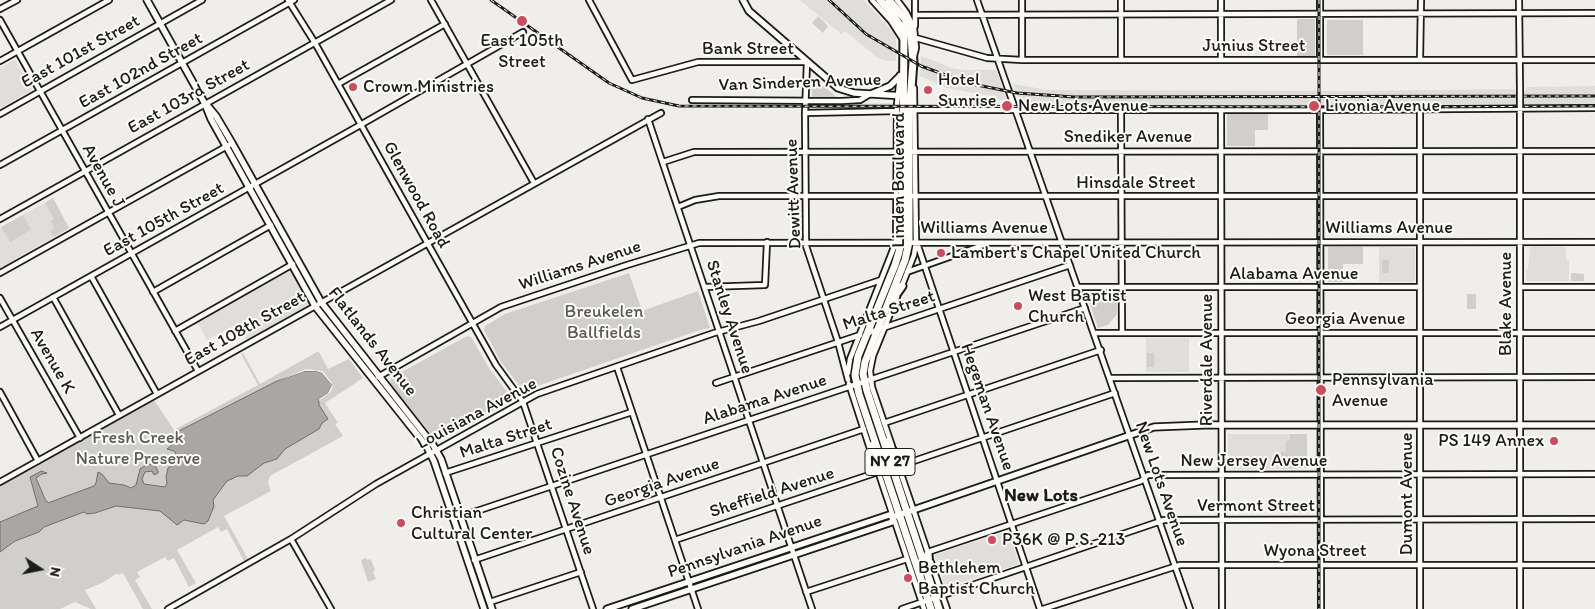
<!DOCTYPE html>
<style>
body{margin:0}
#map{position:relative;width:1595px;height:609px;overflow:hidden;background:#f0eeea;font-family:Itim,sans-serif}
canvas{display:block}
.north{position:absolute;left:15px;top:544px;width:50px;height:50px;-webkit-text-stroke:4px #fdfcf7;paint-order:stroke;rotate:101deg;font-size:14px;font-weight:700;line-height:20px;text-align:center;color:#1c1c1c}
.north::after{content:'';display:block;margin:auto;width:18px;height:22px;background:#1c1c1c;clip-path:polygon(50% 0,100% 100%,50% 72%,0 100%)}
</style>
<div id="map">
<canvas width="1595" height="609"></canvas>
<div class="north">N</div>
</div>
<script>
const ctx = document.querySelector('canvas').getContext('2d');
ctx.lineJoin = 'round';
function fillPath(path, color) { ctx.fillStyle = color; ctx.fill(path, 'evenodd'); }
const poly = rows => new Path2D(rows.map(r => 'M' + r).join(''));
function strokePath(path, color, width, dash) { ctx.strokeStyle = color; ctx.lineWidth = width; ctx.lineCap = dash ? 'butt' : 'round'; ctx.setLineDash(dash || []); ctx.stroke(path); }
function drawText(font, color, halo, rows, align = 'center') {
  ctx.font = font + ' Itim,sans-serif'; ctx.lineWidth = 4; ctx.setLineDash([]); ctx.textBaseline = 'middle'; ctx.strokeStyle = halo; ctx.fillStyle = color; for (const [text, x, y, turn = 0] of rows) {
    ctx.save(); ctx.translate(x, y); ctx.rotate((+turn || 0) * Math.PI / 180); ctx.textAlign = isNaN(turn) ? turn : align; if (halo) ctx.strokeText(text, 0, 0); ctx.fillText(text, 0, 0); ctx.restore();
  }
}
fillPath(poly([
 [800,0,864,0,896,35,896,61,888,61,878,58,845,31,841,34],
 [921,56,955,69,966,70,996,70,1007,100,997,100,996,96,979,94,947,88,920,76],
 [15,60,32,90,0,108,0,68],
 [1013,84,1049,90,1358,91,1515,89,1515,91,1526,91,1526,87,1595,86,1595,106,1111,108,1111,103,1020,102],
 [893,103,893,109,812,109,812,104],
 [53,198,69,228,0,268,0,228],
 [1379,247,1415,248,1415,282,1379,282],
 [1530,247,1566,247,1566,259,1569,260,1569,281,1526,281,1526,269,1528,269],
 [291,269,311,304,247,341,237,324,207,340,197,322],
 [1146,338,1189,338,1189,372,1146,372],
 [1228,434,1290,434,1290,440,1286,441,1286,452,1280,460,1280,469,1228,469],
 [1008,531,1019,564,945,587,934,555]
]), '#e0deda');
fillPath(poly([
 [818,16,828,26,823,33,812,23],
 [1297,19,1315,19,1315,56,1297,56],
 [1327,20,1363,20,1363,55,1327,55],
 [815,80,818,81,836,97,812,97,812,83],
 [1227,112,1268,112,1268,130,1255,130,1255,146,1227,146],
 [53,198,69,228,54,237,50,231,54,229,51,221,54,219,45,203],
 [23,215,31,230,10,242,1,227],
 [1328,247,1363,247,1363,264,1343,264,1343,282,1328,282],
 [1382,260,1389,260,1389,273,1382,273],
 [629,273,642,311,698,291,710,328,700,330,540,385,525,393,501,362,484,330,485,326,505,314],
 [1571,273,1584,274,1584,281,1571,281],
 [1086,292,1117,293,1117,314,1108,325,1098,328],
 [1467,294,1476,294,1476,309,1467,309],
 [467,336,471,337,489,368,510,396,508,402,437,442,390,383,391,378],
 [317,352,319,352,328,369,349,359,363,378,325,403,338,423,335,424,343,436,270,476,268,482,271,491,224,516,248,559,244,561,227,529,221,532,218,527,177,550,196,583,189,587,174,558,168,561,165,557,137,572,140,577,135,580,152,609,143,609,123,573,118,575,117,573,104,582,85,590,96,609,91,609,75,602,60,609,0,609,0,549,14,538,38,529,44,524,85,509,88,511,96,510,117,503,159,508,176,521,183,516,199,520,207,517,213,495,225,479,317,427,322,416,317,406,318,398,330,388,325,378,318,374,305,374,175,440,175,447,179,457,177,463,172,466,167,475,168,488,140,486,131,490,111,487,104,479,99,480,98,489,50,504,0,525,0,483,152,397,174,430,258,385,241,354,243,353,260,384],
 [1147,353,1154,353,1154,367,1147,367],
 [1290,434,1307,434,1307,468,1280,469,1281,452,1286,452,1286,441,1290,440],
 [366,558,367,560,370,559,372,562,375,570,373,572,376,579,368,582,361,560]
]), '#d0cfcc');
const water = poly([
 [305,371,316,371,322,373,332,385,328,393,319,399,319,405,328,419,322,423,319,429,285,449,277,459,264,463,247,476,238,476,227,481,213,500,214,506,208,521,204,524,184,520,177,525,160,511,116,506,95,513,87,514,84,512,44,527,39,532,15,541,0,552,0,522,38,506,30,477,38,473,41,471,47,473,42,474,36,478,45,499,48,503,94,486,96,483,98,472,102,474,109,483,124,485,131,488,136,485,140,469,148,464,155,465,158,471,158,473,154,475,152,471,145,472,142,479,144,484,165,487,167,483,166,477,168,468,175,462,178,457,174,451,167,449,172,445,170,437,173,434,277,381,305,371]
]);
fillPath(water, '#a8a7a3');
strokePath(water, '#706f6d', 1);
fillPath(poly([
 [306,369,323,371,332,383,333,386,331,392,320,400,320,402,319,399,328,393,332,385,322,373,316,371,305,371,277,381]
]), '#f0eeea');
const minor = poly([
 [288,0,315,43,496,365,523,402,593,609],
 [431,0,534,183],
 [589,0,632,80,698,62,807,62,805,113,806,246,838,342,848,380],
 [872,0,891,21,902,38],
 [897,0,906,12,914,28,916,48,914,56],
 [915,0,915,26],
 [977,0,1190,609],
 [1022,0,1022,60],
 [1221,0,1221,60],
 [1320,0,1320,60],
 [1519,0,1520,88],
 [0,9,17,0],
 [915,15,1595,13],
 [0,20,198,371],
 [916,38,987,58,1022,60,1595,60],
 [1121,60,1121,0],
 [1420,60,1421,0],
 [0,61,109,0],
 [338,84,445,24],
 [692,100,842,101,860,100,870,94],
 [1520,107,1520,609],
 [1420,109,1420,609],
 [914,110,1320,110,1595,108],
 [1121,110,1122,332],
 [1221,110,1222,609],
 [1320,110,1321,609],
 [805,113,897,111],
 [0,114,202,0],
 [648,119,812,609],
 [663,162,694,152,712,152,1595,151],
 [0,165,294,0],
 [678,207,695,200,719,196,1595,196],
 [0,219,391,0],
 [917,243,1040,609],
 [907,272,986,244],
 [0,273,229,145],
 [91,276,157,394],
 [705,287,765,285,767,242],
 [1078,287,1420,287],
 [1520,287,1595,287],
 [901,288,914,255,916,242,914,88],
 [153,292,271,225],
 [53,297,119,415],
 [0,298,80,438],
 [0,327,355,128,523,32],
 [175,331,293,264],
 [868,333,1070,265],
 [1095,333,1595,333],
 [617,367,698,609],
 [848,373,850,359,896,242,897,104,900,75],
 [378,377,501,307,627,265,699,243,1595,242],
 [1110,378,1595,377],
 [716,383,860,335],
 [849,384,871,452],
 [0,392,38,461],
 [884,423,1101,350],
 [892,446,872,387,870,371,873,356,897,297],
 [895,456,928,553],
 [875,462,924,609],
 [899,466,1115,393],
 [445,473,632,412],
 [0,482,661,113],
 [453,519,1085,308],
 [291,539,331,609],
 [675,540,878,472],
 [928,552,1141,481,1148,475,1595,474],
 [474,560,864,429],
 [931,562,947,609],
 [806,592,907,559],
 [490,602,581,572],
 [168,609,291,539,376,484,537,394,714,333,759,321,881,280],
 [902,609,1164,520,1595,519],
 [1043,609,1180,565,1595,565]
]);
const major = poly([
 [147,0,205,104,211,119,315,306,427,447,434,461,484,609],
 [743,0,749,11,838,88,854,93,905,96],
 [871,94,890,86,900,76],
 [207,105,216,116,232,143,321,302,433,445,441,459,492,609],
 [607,609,889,515,893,517,1154,427,1204,425,1595,425],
 [632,609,892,522,893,517]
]);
const highway = poly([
 [880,0,895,18,901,27,904,35,902,235,899,252,895,265,858,356,855,375,859,394,931,609],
 [889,0,905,19,911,36,913,62,909,115,909,242,905,260,865,362,863,374,867,391,939,609],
 [892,300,902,286],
 [887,442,896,456],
 [873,445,875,464],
 [928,554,929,569]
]);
strokePath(minor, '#1c1c1c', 8);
strokePath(major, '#1c1c1c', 9);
strokePath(highway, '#1c1c1c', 11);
strokePath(minor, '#fdfcf7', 4.5);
strokePath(major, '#fdfcf7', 5.5);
strokePath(highway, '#fdfcf7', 7);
const rail = poly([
 [491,0,609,83,642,98,679,106,1419,107,1595,106],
 [829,0,866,34,921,66,967,83,1017,93,1074,97,1595,96],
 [1319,0,1319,609]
]);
strokePath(rail, '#1c1c1c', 3);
strokePath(rail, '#fdfcf7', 1, [4]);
const minorBridge = poly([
 [1520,88,1520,107]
]);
strokePath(minorBridge, '#1c1c1c', 8, []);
strokePath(minorBridge, '#fdfcf7', 4.5);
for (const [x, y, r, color] of [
 [522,21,6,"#d1495b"],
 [353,87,5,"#d1495b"],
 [928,90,5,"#d1495b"],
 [1007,106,6,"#d1495b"],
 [1314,106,6,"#d1495b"],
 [941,253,5,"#d1495b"],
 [1018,306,5,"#d1495b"],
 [1321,390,6,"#d1495b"],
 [1554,441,5,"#d1495b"],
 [401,523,5,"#d1495b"],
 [992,540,5,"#d1495b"],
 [908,578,5,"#d1495b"]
]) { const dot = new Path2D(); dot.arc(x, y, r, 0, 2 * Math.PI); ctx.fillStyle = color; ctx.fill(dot); strokePath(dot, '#fdfcf7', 2); }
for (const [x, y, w] of [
 [890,462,50]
]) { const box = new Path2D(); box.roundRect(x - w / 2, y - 13.5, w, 27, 4); ctx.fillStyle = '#fdfcf7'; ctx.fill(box); strokePath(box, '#1c1c1c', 1); }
drawText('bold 16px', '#1c1c1c', null, [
 ["NY 27",890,462]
]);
drawText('18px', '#1c1c1c', '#fdfcf7', [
 ["East 105th",522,41,"center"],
 ["Street",522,62,"center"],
 ["Hotel",938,80],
 ["Sunrise",938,101],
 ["Crown Ministries",363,87],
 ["New Lots Avenue",1018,106],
 ["Livonia Avenue",1325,106],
 ["Lambert's Chapel United Church",951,253],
 ["West Baptist",1028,296],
 ["Church",1028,317],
 ["Pennsylvania",1332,380],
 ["Avenue",1332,401],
 ["PS 149 Annex",1544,441,"right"],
 ["Christian",411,513],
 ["Cultural Center",411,534],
 ["P36K @ P.S. 213",1002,540],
 ["Bethlehem",918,568],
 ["Baptist Church",918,589]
], 'left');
drawText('18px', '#1c1c1c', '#fdfcf7', [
 ["Junius Street",1254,46],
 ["Bank Street",748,49],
 ["East 101st Street",81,52,-29],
 ["East 102nd Street",141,71,-29],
 ["Van Sinderen Avenue",800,83,-2],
 ["East 103rd Street",189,97,-29],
 ["Snediker Avenue",1128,137],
 ["Avenue J",103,176,61],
 ["Linden Boulevard",899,180,-90],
 ["Hinsdale Street",1136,183],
 ["Dewitt Avenue",794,194,-92],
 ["Glenwood Road",416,195,61],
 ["East 105th Street",164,220,-29],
 ["Williams Avenue",984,228],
 ["Williams Avenue",1389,228],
 ["Williams Avenue",580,266,-18],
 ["Alabama Avenue",1294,274],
 ["Blake Avenue",1506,304,-90],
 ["Malta Street",889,311,-18],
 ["Stanley Avenue",729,317,72],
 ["Georgia Avenue",1345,319],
 ["East 108th Street",245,329,-29],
 ["Flatlands Avenue",372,342,52],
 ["Riverdale Avenue",1207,360,-90],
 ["Avenue K",52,361,60],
 ["Alabama Avenue",765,400,-18],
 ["Hegeman Avenue",987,407,71],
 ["Louisiana Avenue",477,414,-28],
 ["Malta Street",506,439,-18],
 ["New Jersey Avenue",1254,461],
 ["Georgia Avenue",662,483,-19],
 ["New Lots Avenue",1161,484,71],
 ["Sheffield Avenue",772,493,-18],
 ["Dumont Avenue",1407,494,-90],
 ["Cozine Avenue",572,501,72],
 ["Vermont Street",1256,506],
 ["Pennsylvania Avenue",745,547,-19],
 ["Wyona Street",1315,551]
]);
drawText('18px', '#5b5b5a', '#fdfcf7', [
 ["Breukelen",604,312],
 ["Ballfields",604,333],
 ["Fresh Creek",138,438],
 ["Nature Preserve",138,459]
]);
drawText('bold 19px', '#1c1c1c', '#fdfcf7', [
 ["New Lots",1041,496]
]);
</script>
